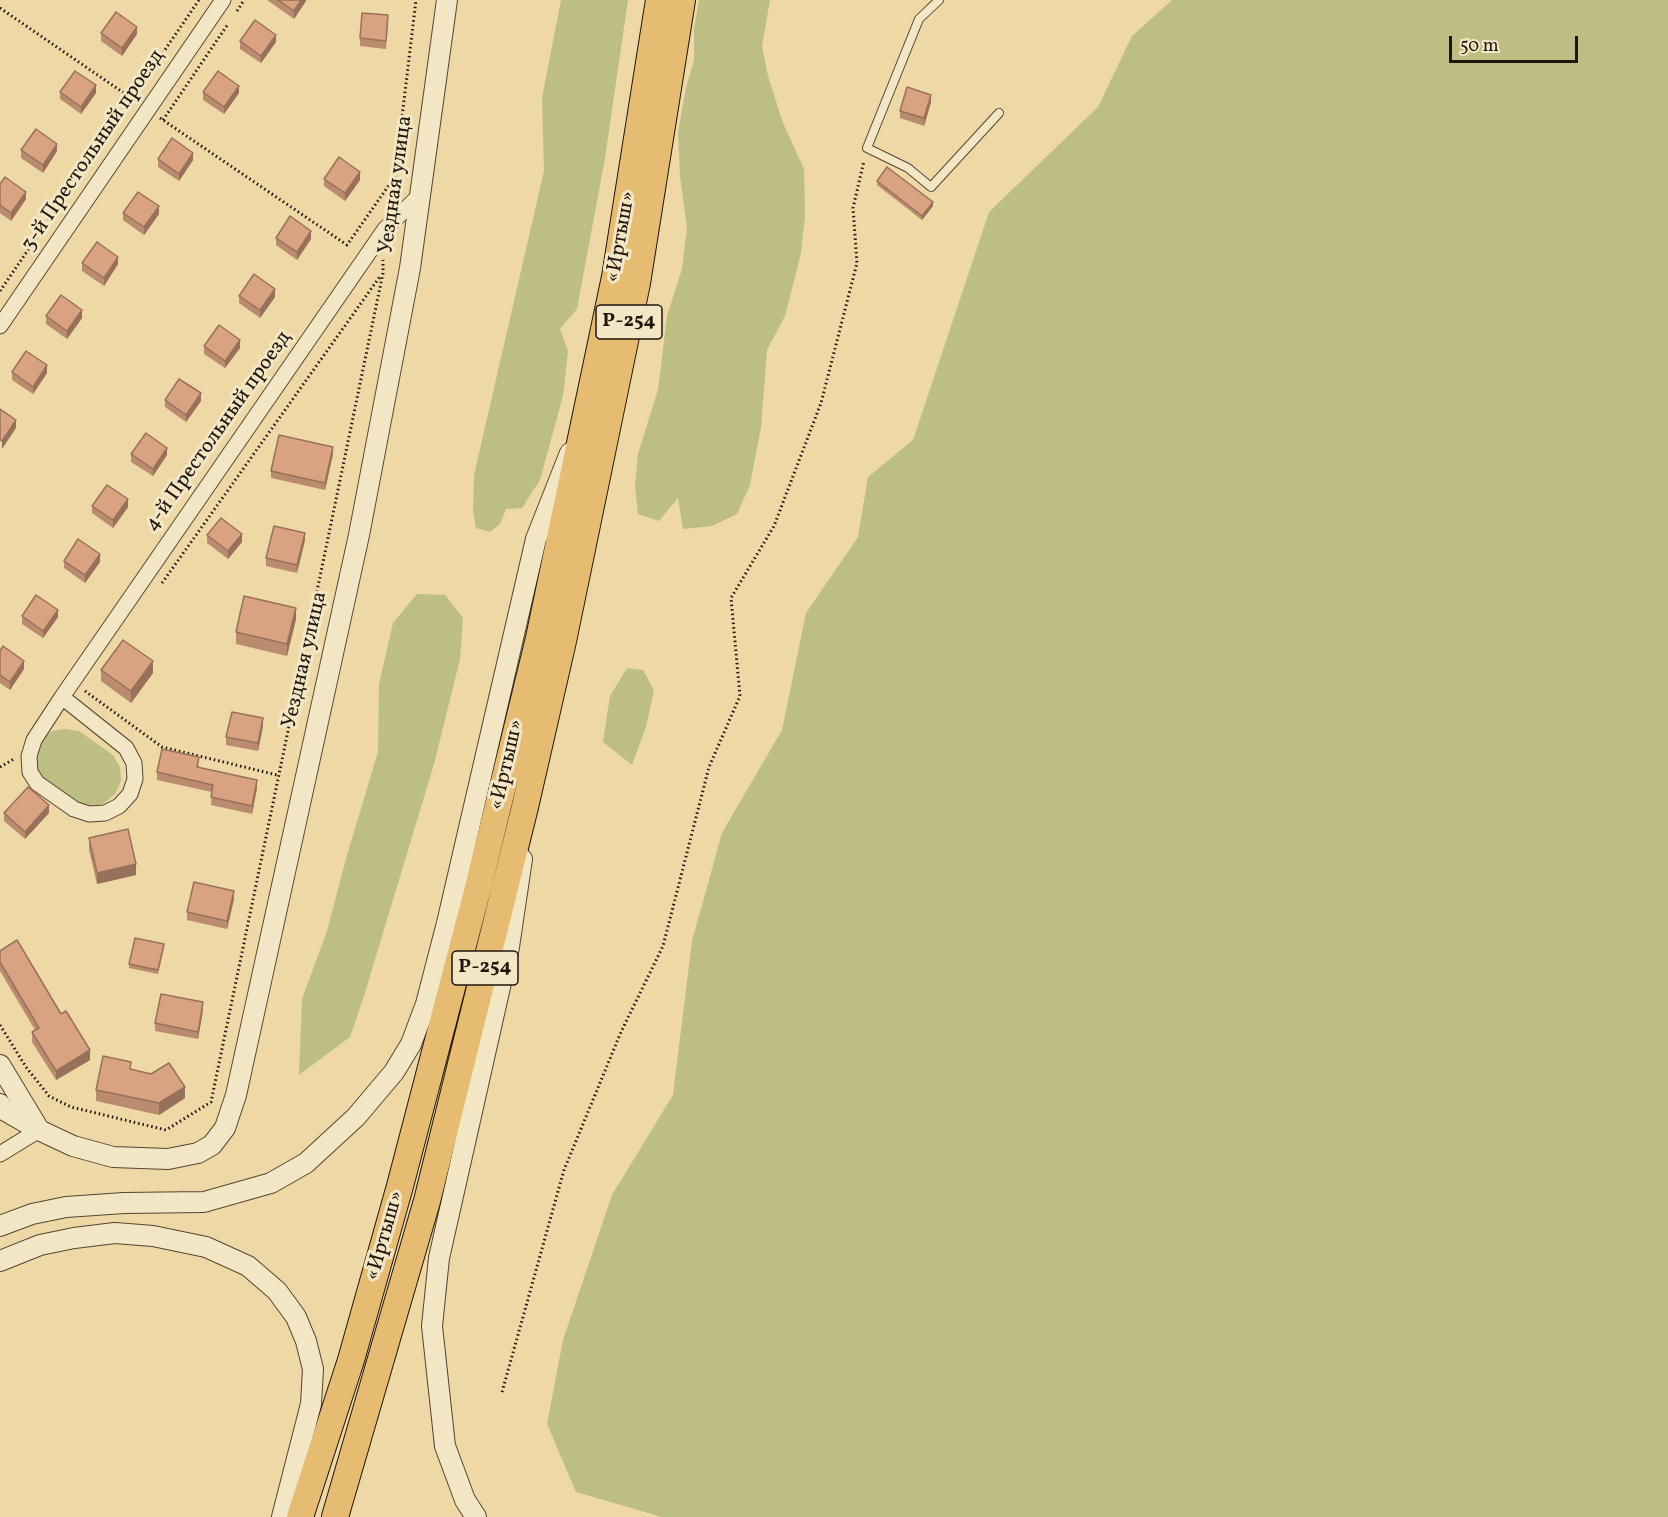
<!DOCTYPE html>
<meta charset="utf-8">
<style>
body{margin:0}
#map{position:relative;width:1668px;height:1517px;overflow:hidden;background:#edd8a6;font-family:Vollkorn,serif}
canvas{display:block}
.scale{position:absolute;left:1449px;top:36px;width:129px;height:27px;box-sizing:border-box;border:3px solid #21150d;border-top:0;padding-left:8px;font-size:18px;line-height:21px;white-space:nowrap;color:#21150d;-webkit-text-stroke:4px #f3e6c5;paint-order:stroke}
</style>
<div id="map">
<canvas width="1668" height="1517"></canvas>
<div class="scale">50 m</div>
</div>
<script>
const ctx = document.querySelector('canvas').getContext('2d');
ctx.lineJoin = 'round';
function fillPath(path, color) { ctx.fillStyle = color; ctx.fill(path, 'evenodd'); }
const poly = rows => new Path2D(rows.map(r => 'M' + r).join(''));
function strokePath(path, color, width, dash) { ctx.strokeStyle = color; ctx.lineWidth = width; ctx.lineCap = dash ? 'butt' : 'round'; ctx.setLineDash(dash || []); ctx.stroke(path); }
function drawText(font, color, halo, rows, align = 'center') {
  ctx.font = font + ' Vollkorn,serif'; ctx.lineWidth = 6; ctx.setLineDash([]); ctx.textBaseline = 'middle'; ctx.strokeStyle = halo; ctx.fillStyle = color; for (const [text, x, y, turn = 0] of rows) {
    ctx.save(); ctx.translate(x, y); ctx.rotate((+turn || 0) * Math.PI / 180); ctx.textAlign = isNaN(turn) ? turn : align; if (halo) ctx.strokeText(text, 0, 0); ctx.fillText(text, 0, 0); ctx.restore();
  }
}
fillPath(poly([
 [561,0,628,0,605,158,577,309,560,329,568,351,563,396,540,480,522,508,506,509,500,524,490,532,476,528,473,511,474,475,544,171,542,98],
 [699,0,770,0,762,46,768,76,783,123,804,169,805,216,801,253,785,316,767,350,761,427,750,485,737,514,712,526,683,529,678,498,659,521,638,514,635,486,638,454,658,390,667,316,682,269,687,228,680,177,678,132,686,88,694,60,694,29],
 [1172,0,1668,0,1668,1517,662,1517,576,1492,547,1424,563,1340,612,1195,673,1095,692,941,722,833,782,730,806,613,858,537,868,477,913,440,989,212,1098,107,1132,36],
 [417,594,445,595,463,618,460,659,434,764,364,996,350,1037,299,1075,302,999,327,931,347,855,378,752,379,684,393,623],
 [627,668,643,670,654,690,646,727,632,765,603,742,610,696],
 [65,729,79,731,113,755,120,767,121,781,115,794,103,804,90,807,77,804,45,782,37,768,35,756,40,741,52,731]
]), '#bcbe84');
const service = poly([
 [939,0,919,19,867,148,908,168,931,187,999,113]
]);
const minor = poly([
 [0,326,223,0],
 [62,697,34,740,29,756,30,772,37,783,74,809,89,814,105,813,119,806,130,794,135,779,134,763,126,748,62,697,385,229,419,196],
 [0,1154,39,1130]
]);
const tertiary = poly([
 [0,1065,38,1128],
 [0,1104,4,1110,39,1130,73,1146,113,1157,168,1159,198,1153,212,1145,225,1128,236,1095,359,535,410,268,447,0],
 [0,1226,32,1214,66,1207,124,1203,204,1202,271,1183,306,1163,356,1117,394,1072,411,1044,426,1004,447,923,536,539,570,453],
 [0,1261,40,1245,74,1238,115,1233,153,1236,206,1247,248,1266,277,1291,296,1317,306,1341,313,1369,311,1404,282,1517],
 [476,1517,465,1500,445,1446,432,1326,439,1258,509,947,522,859]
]);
const trunk = poly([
 [300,1517,351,1360,400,1186,479,884,539,638,615,277,659,0],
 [335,1517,427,1201,525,807,563,641,637,283,682,0]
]);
strokePath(service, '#544633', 10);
strokePath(minor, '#544633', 17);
strokePath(tertiary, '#544633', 22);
strokePath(trunk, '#21150d', 28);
strokePath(poly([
 [0,8,134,100],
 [237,11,244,0],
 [160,118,347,245,394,178],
 [163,120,228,24],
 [390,200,395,176,416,0],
 [0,291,199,0],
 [162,583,381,275],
 [85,691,162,747,277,775],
 [0,767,14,759],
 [0,1025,26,1067,49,1096,71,1107,166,1130,211,1102,383,273,383,260],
 [502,1392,564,1170,621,1032,663,946,709,767,740,696,731,598,774,526,821,403,857,263,853,208,864,161]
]), '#21150d', 3, [1.5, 3]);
strokePath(service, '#f3e6c5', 8);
strokePath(minor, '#f3e6c5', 15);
strokePath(tertiary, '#f3e6c5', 20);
strokePath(trunk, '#e6bc73', 26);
fillPath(poly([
 [267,0,306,0,306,1,294,19],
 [388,23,386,49,360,46,360,38],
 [101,33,137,34,122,56,101,41],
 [240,41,276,42,261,63,240,49],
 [60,92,96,93,81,114,60,99],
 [203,92,239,93,224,114,203,100],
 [931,102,924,126,900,118,900,111],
 [21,150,57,151,43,173,21,158],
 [158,159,193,160,179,181,158,167],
 [324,179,360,180,345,201,324,186],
 [877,181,933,206,922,220,877,185],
 [0,184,26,199,11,221,0,213],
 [123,213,159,214,144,235,123,220],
 [276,238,311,239,297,260,276,245],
 [82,263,118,264,104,286,82,271],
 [239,296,275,297,260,318,239,303],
 [46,316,82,318,67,339,46,324],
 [204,346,240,348,225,368,204,354],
 [12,372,47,373,33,394,12,380],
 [165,400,201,401,186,422,165,407],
 [131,454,167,455,153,476,131,462],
 [333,454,325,490,271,478,271,471],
 [92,506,128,507,113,528,92,513],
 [207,535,242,542,228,559,207,543],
 [305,540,297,573,266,566,266,558],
 [64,561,100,562,85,583,64,568],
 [22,616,58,617,43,638,22,624],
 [296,619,287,656,236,644,236,632],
 [0,651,24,669,10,690,0,683],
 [101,670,153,673,131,703,101,681],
 [263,726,258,751,226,745,226,737],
 [199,765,198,768,257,788,252,814,211,805,212,792,157,780,157,772],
 [4,813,49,813,25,839,4,821],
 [89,838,136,875,97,884,89,850],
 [234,899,227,929,187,920,187,912],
 [164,948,158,974,129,968,129,964],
 [0,951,61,1014,90,1060,56,1080,32,1042,32,1032,35,1030,0,971],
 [203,1010,198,1039,155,1031,155,1023],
 [131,1069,185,1098,159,1115,96,1101,96,1090]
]), '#bb8b6f');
fillPath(poly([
 [301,0,306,0,306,1,294,19,294,11],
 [137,27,137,34,122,56,122,48],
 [276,35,276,42,261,63,261,56],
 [96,85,96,93,81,114,81,107],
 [239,86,239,93,224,114,224,107],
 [931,95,931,102,924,126,924,118],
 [57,144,57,151,43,173,43,165],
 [193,153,193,160,179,181,179,174],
 [360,172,360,180,345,201,345,193],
 [26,192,26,199,11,221,11,213],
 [933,202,933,206,922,220,922,216],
 [159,206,159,214,144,235,144,227],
 [311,231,311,239,297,260,297,252],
 [118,257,118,264,104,286,104,278],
 [275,289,275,297,260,318,260,310],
 [82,310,82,318,67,339,67,331],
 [240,340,240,348,225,368,225,361],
 [47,365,47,373,33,394,33,387],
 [201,393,201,401,186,422,186,415],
 [16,420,16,428,2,449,2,441],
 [333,447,333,454,325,490,325,483],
 [167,448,167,455,153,476,153,469],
 [128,499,128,507,113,528,113,520],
 [305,533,305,540,297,573,297,565],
 [242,534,242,542,228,559,228,551],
 [100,554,100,562,85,583,85,575],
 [296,608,296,619,287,656,287,644],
 [58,610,58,617,43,638,43,631],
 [24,661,24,669,10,690,10,682],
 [153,661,153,673,131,703,131,691],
 [263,718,263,726,258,751,258,743],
 [257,780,257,788,252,814,252,806],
 [49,805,49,813,25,839,25,832],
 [136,864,136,875,97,884,97,873],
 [234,891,234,899,227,929,227,921],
 [203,1002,203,1010,198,1039,198,1032],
 [90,1050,90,1060,56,1080,56,1071],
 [185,1087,185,1098,159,1115,159,1103]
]), '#98715a');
const building = poly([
 [278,0,301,0,294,11,278,0],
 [116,12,137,27,122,48,101,33,116,12],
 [362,13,388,15,386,41,360,38,362,13],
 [255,20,276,35,261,56,240,41,255,20],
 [75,71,96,85,81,107,60,92,75,71],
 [218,71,239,86,224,107,203,92,218,71],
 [907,87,931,95,924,118,900,111,907,87],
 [36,129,57,144,43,165,21,150,36,129],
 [172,138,193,153,179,174,158,159,172,138],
 [339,157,360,172,345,193,324,179,339,157],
 [887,167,933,202,922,216,877,181,887,167],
 [5,177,26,192,11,213,0,205,0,184,5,177],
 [138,192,159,206,144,227,123,213,138,192],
 [290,216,311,231,297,252,276,238,290,216],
 [97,242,118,257,104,278,82,263,97,242],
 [254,274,275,289,260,310,239,296,254,274],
 [61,295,82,310,67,331,46,316,61,295],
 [219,325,240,340,225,361,204,346,219,325],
 [26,351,47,365,33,387,12,372,26,351],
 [179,379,201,393,186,415,165,400,179,379],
 [0,409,16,420,2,441,0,440,0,409],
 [146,433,167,448,153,469,131,454,146,433],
 [279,435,333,447,325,483,271,471,279,435],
 [107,485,128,499,113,520,92,506,107,485],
 [221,518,242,534,228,551,207,535,221,518],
 [274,526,305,533,297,565,266,558,274,526],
 [78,539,100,554,85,575,64,561,78,539],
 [36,595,58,610,43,631,22,616,36,595],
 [244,596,296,608,287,644,236,632,244,596],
 [123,640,153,661,131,691,101,670,123,640],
 [3,646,24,661,10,682,0,675,0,651,3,646],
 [232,712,263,718,258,743,226,737,232,712],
 [162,749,199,757,197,767,257,780,252,806,211,797,213,785,157,772,162,749],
 [28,787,49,805,25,832,4,813,28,787],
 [128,829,136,864,97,873,89,838,128,829],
 [194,882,234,891,227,921,187,912,194,882],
 [135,938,164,944,158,970,129,964,135,938],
 [17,940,61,1014,66,1011,90,1050,56,1071,32,1032,39,1028,0,962,0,951,17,940],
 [161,994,203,1002,198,1032,155,1023,161,994],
 [103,1056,131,1062,130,1069,151,1074,169,1063,185,1087,159,1103,96,1090,103,1056]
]);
fillPath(building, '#d9a281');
strokePath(building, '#98715a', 1.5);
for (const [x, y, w] of [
 [629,322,66],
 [485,968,66]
]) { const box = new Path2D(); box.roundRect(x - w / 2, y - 17, w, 34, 4.5); ctx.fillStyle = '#f3e6c5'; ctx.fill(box); strokePath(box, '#21150d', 1.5); }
drawText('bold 20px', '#21150d', null, [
 ["Р-254",629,322],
 ["Р-254",485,968]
]);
drawText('21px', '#21150d', '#f3e6c5', [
 ["3-й Престольный проезд",94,151,-56],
 ["Уездная улица",397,185,-82],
 ["«Иртыш»",622,237,-80],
 ["4-й Престольный проезд",219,432,-55],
 ["Уездная улица",306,660,-77],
 ["«Иртыш»",508,765,-77],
 ["«Иртыш»",386,1236,-74]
]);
</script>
